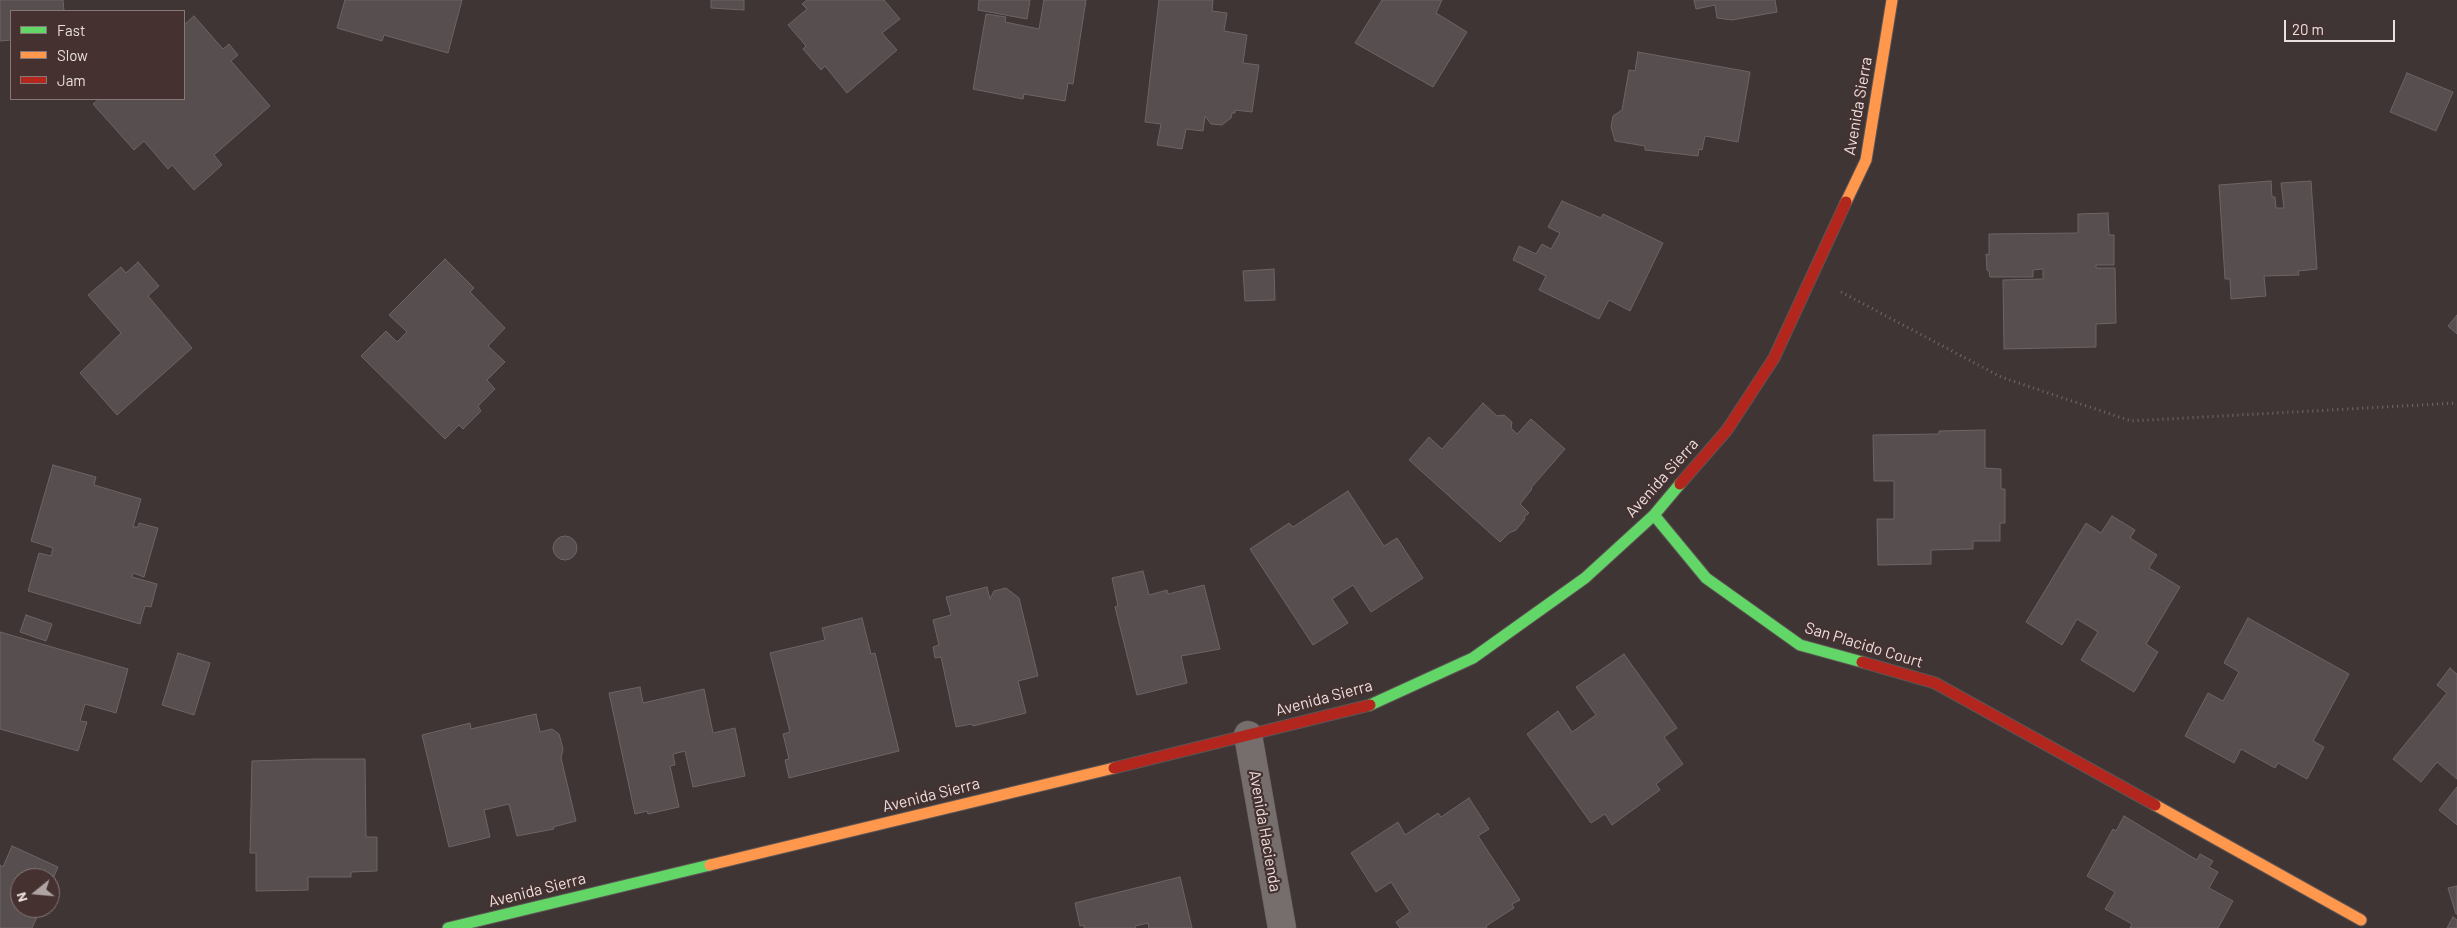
<!DOCTYPE html>
<style>
body{margin:0}
#map{position:relative;width:2457px;height:928px;overflow:hidden;background:#3f3535;font-family:Barlow,sans-serif}
canvas{display:block}
.legend{position:absolute;left:10px;top:10px;width:175px;height:90px;box-sizing:border-box;background:#443130;border:1px solid #877776;margin:0;padding:6px 9px;list-style:none;font-size:15px;color:#ebdfde}
.legend li{display:flex;align-items:center;gap:10px;height:25px}
.legend b{width:25px;border:1px solid #877776}
.north{position:absolute;left:10px;top:868px;width:50px;height:50px;box-sizing:border-box;background:#443130;border:1px solid #877776;border-radius:50%;rotate:253deg;font-size:14px;font-weight:700;line-height:20px;text-align:center;color:#ebdfde}
.north::after{content:'';display:block;margin:auto;width:18px;height:22px;background:#afa4a3;clip-path:polygon(50% 0,100% 100%,50% 72%,0 100%)}
.scale{position:absolute;left:2284px;top:20px;width:111px;height:22px;box-sizing:border-box;border:2px solid #ebdfde;border-top:0;padding-left:6px;font-size:15px;line-height:18px;white-space:nowrap;color:#ebdfde;-webkit-text-stroke:4px #443130;paint-order:stroke}
</style>
<div id="map">
<canvas width="2457" height="928"></canvas>
<ul class="legend">
<li><b style="height:6px;background:#63d668"></b>Fast</li>
<li><b style="height:6px;background:#ff974d"></b>Slow</li>
<li><b style="height:6px;background:#b3261e"></b>Jam</li>
</ul>
<div class="north">N</div>
<div class="scale">20 m</div>
</div>
<script>
const ctx = document.querySelector('canvas').getContext('2d');
ctx.lineJoin = 'round';
function fillPath(path, color) { ctx.fillStyle = color; ctx.fill(path, 'evenodd'); }
const poly = rows => new Path2D(rows.map(r => 'M' + r).join(''));
function strokePath(path, color, width, dash) { ctx.strokeStyle = color; ctx.lineWidth = width; ctx.lineCap = dash ? 'butt' : 'round'; ctx.setLineDash(dash || []); ctx.stroke(path); }
function drawText(font, color, halo, rows, align = 'center') {
  ctx.font = font + ' Barlow,sans-serif'; ctx.lineWidth = 4.5; ctx.setLineDash([]); ctx.textBaseline = 'middle'; ctx.strokeStyle = halo; ctx.fillStyle = color; for (const [text, x, y, turn = 0] of rows) {
    ctx.save(); ctx.translate(x, y); ctx.rotate((+turn || 0) * Math.PI / 180); ctx.textAlign = isNaN(turn) ? turn : align; if (halo) ctx.strokeText(text, 0, 0); ctx.fillText(text, 0, 0); ctx.restore();
  }
}
const building = poly([
 [0,0,63,0,64,11,11,11,11,40,0,41,0,0],
 [345,0,462,0,448,53,384,35,382,41,337,28,345,0],
 [711,0,744,0,744,10,711,8,711,0],
 [807,0,884,0,900,19,882,33,897,50,847,93,825,66,821,70,803,49,806,46,788,25,807,9,802,4,807,0],
 [979,0,1030,0,1027,19,978,10,979,0],
 [1044,0,1086,0,1073,84,1068,83,1065,101,1024,94,1023,99,973,89,986,14,1006,17,1005,22,1039,29,1044,0],
 [1159,0,1213,0,1212,11,1227,13,1224,31,1247,35,1243,63,1259,65,1252,112,1235,110,1235,113,1232,113,1231,118,1222,125,1211,124,1205,116,1203,131,1186,129,1182,149,1157,145,1161,124,1145,122,1159,0],
 [1382,0,1442,0,1436,13,1467,32,1433,87,1355,43,1382,0],
 [1694,0,1775,0,1777,12,1732,20,1717,18,1715,5,1696,9,1694,0],
 [194,16,223,49,229,44,238,55,231,61,270,106,214,155,222,165,194,190,172,165,168,169,144,141,134,150,93,104,99,99,184,99,184,25,194,16],
 [1638,52,1750,72,1738,142,1705,136,1702,150,1699,149,1698,156,1645,150,1645,146,1615,141,1611,127,1613,116,1622,110,1629,70,1635,71,1638,52],
 [2407,73,2453,92,2436,131,2390,112,2407,73],
 [2271,181,2272,197,2275,197,2276,208,2284,208,2281,183,2311,181,2317,269,2298,271,2299,275,2264,276,2266,296,2231,299,2230,279,2225,279,2219,185,2271,181],
 [1562,201,1601,218,1603,214,1663,243,1630,311,1609,300,1599,319,1539,290,1546,276,1513,260,1519,246,1536,254,1542,244,1551,249,1560,233,1548,227,1562,201],
 [2108,213,2109,235,2114,235,2114,265,2096,265,2096,268,2115,268,2116,323,2096,324,2096,347,2004,349,2003,280,2043,279,2043,269,2033,270,2033,277,1990,277,1989,271,1987,270,1986,254,1989,255,1989,234,2078,233,2078,214,2108,213],
 [445,259,474,288,470,292,505,328,488,346,505,362,487,380,495,389,478,406,481,411,463,429,459,425,445,439,361,356,386,331,397,342,407,332,389,315,445,259],
 [138,262,159,286,148,296,192,348,117,415,80,373,121,333,88,295,121,267,126,273,138,262],
 [1274,269,1275,300,1245,301,1243,271,1274,269],
 [2457,315,2457,334,2448,326,2457,315],
 [1483,403,1497,416,1504,415,1512,422,1511,428,1517,434,1531,419,1565,449,1531,488,1532,489,1520,504,1529,513,1524,517,1525,519,1516,530,1509,533,1500,542,1409,460,1429,437,1442,449,1483,403],
 [1985,430,1985,468,2001,469,2001,489,2005,489,2005,523,2000,523,2000,541,1973,541,1973,549,1931,550,1931,564,1878,565,1877,519,1894,519,1894,481,1874,481,1873,435,1939,434,1939,431,1985,430],
 [53,465,96,477,94,485,141,499,133,527,138,527,139,523,158,528,144,577,133,573,132,577,157,584,151,607,145,606,140,624,28,591,39,553,51,556,53,548,31,541,53,465],
 [1348,491,1384,546,1397,538,1423,578,1371,612,1353,585,1332,599,1348,623,1313,645,1250,549,1289,523,1293,527,1348,491],
 [2112,516,2135,530,2130,538,2157,555,2149,568,2180,587,2146,644,2158,652,2134,692,2081,660,2098,632,2077,619,2062,645,2026,622,2086,523,2101,533,2112,516],
 '553 548a12 12 0 1 1 24 0a12 12 0 1 1-24 0Z',
 [1143,571,1149,595,1167,590,1168,594,1204,585,1220,649,1181,656,1187,683,1137,695,1115,607,1118,606,1112,578,1143,571],
 [987,587,990,599,994,591,1006,588,1019,598,1038,676,1018,681,1026,713,973,726,972,724,956,727,941,657,935,658,933,647,939,645,933,620,951,615,946,597,987,587],
 [26,615,52,624,46,641,20,632,26,615],
 [862,618,871,654,875,653,899,751,789,778,785,760,789,759,783,734,790,732,770,653,825,640,822,628,862,618],
 [2248,618,2349,674,2313,741,2324,747,2307,779,2278,763,2275,768,2241,749,2234,763,2185,736,2208,693,2223,701,2239,672,2224,663,2248,618],
 [0,632,128,669,116,713,85,704,80,721,87,722,78,751,0,729,0,632],
 [178,653,210,663,194,715,162,705,178,653],
 [1624,654,1677,728,1664,737,1683,764,1656,784,1660,790,1612,825,1605,814,1591,823,1527,734,1558,711,1572,732,1596,715,1576,687,1624,654],
 [2450,668,2457,674,2457,779,2437,762,2421,782,2393,759,2447,693,2437,685,2450,668],
 [640,687,643,703,704,689,713,733,735,728,745,776,693,787,685,751,673,754,675,765,670,766,679,807,648,814,647,811,635,814,609,693,640,687],
 [536,714,540,732,552,729,559,734,563,749,561,758,576,821,553,827,554,829,517,836,509,804,484,810,490,837,449,847,422,735,470,723,471,729,536,714],
 [315,759,365,759,366,837,377,837,377,871,351,872,351,877,308,877,308,890,256,891,256,853,250,853,252,761,315,759],
 [2457,787,2457,825,2439,810,2457,787],
 [1469,798,1489,829,1478,836,1520,900,1512,904,1514,908,1486,926,1487,928,1400,928,1396,922,1410,912,1391,882,1376,892,1351,853,1398,822,1405,835,1438,813,1441,817,1469,798],
 [2124,816,2197,860,2200,854,2213,861,2209,867,2218,872,2209,888,2233,901,2218,928,2130,928,2132,924,2105,909,2115,892,2087,876,2113,829,2116,831,2124,816],
 [12,846,58,867,50,886,50,878,20,878,20,908,41,908,32,928,0,928,0,865,3,867,12,846],
 [1180,877,1192,928,1149,928,1148,923,1135,926,1136,928,1084,928,1084,925,1080,926,1075,903,1180,877],
 [2457,886,2457,914,2456,914,2448,888,2457,886],
 [2453,917,2457,920,2457,928,2447,928,2453,917]
]);
fillPath(building, '#564e4f');
strokePath(building, '#6d6465', 1);
const street = poly([
 [1248,735,1282,928]
]);
const fast = poly([
 [1654,515,1706,578,1800,645,1862,662],
 [1370,705,1473,658,1585,578,1654,515,1680,484],
 [448,928,710,865]
]);
const slow = poly([
 [1846,202,1866,160,1892,0],
 [2155,805,2361,920],
 [710,865,1114,768]
]);
const jam = poly([
 [1680,484,1727,430,1774,358,1846,202],
 [1862,662,1935,683,2155,805],
 [1114,768,1370,705]
]);
strokePath(street, '#5d5454', 29);
strokePath(fast, '#5d5454', 13);
strokePath(slow, '#5d5454', 13);
strokePath(jam, '#5d5454', 13);
strokePath(poly([
 [1841,292,2001,377,2131,421,2457,403]
]), '#726b6b', 3, [1, 4]);
strokePath(street, '#756e6d', 28);
strokePath(fast, '#63d668', 11);
strokePath(slow, '#ff974d', 11);
strokePath(jam, '#b3261e', 11);
drawText('16px', '#ebdfde', '#443130', [
 ["Avenida Sierra",1858,106,-80],
 ["Avenida Sierra",1662,478,-48],
 ["San Placido Court",1864,645,17],
 ["Avenida Sierra",1324,698,-15],
 ["Avenida Sierra",931,795,-14],
 ["Avenida Hacienda",1265,831,80],
 ["Avenida Sierra",537,890,-14]
]);
</script>
